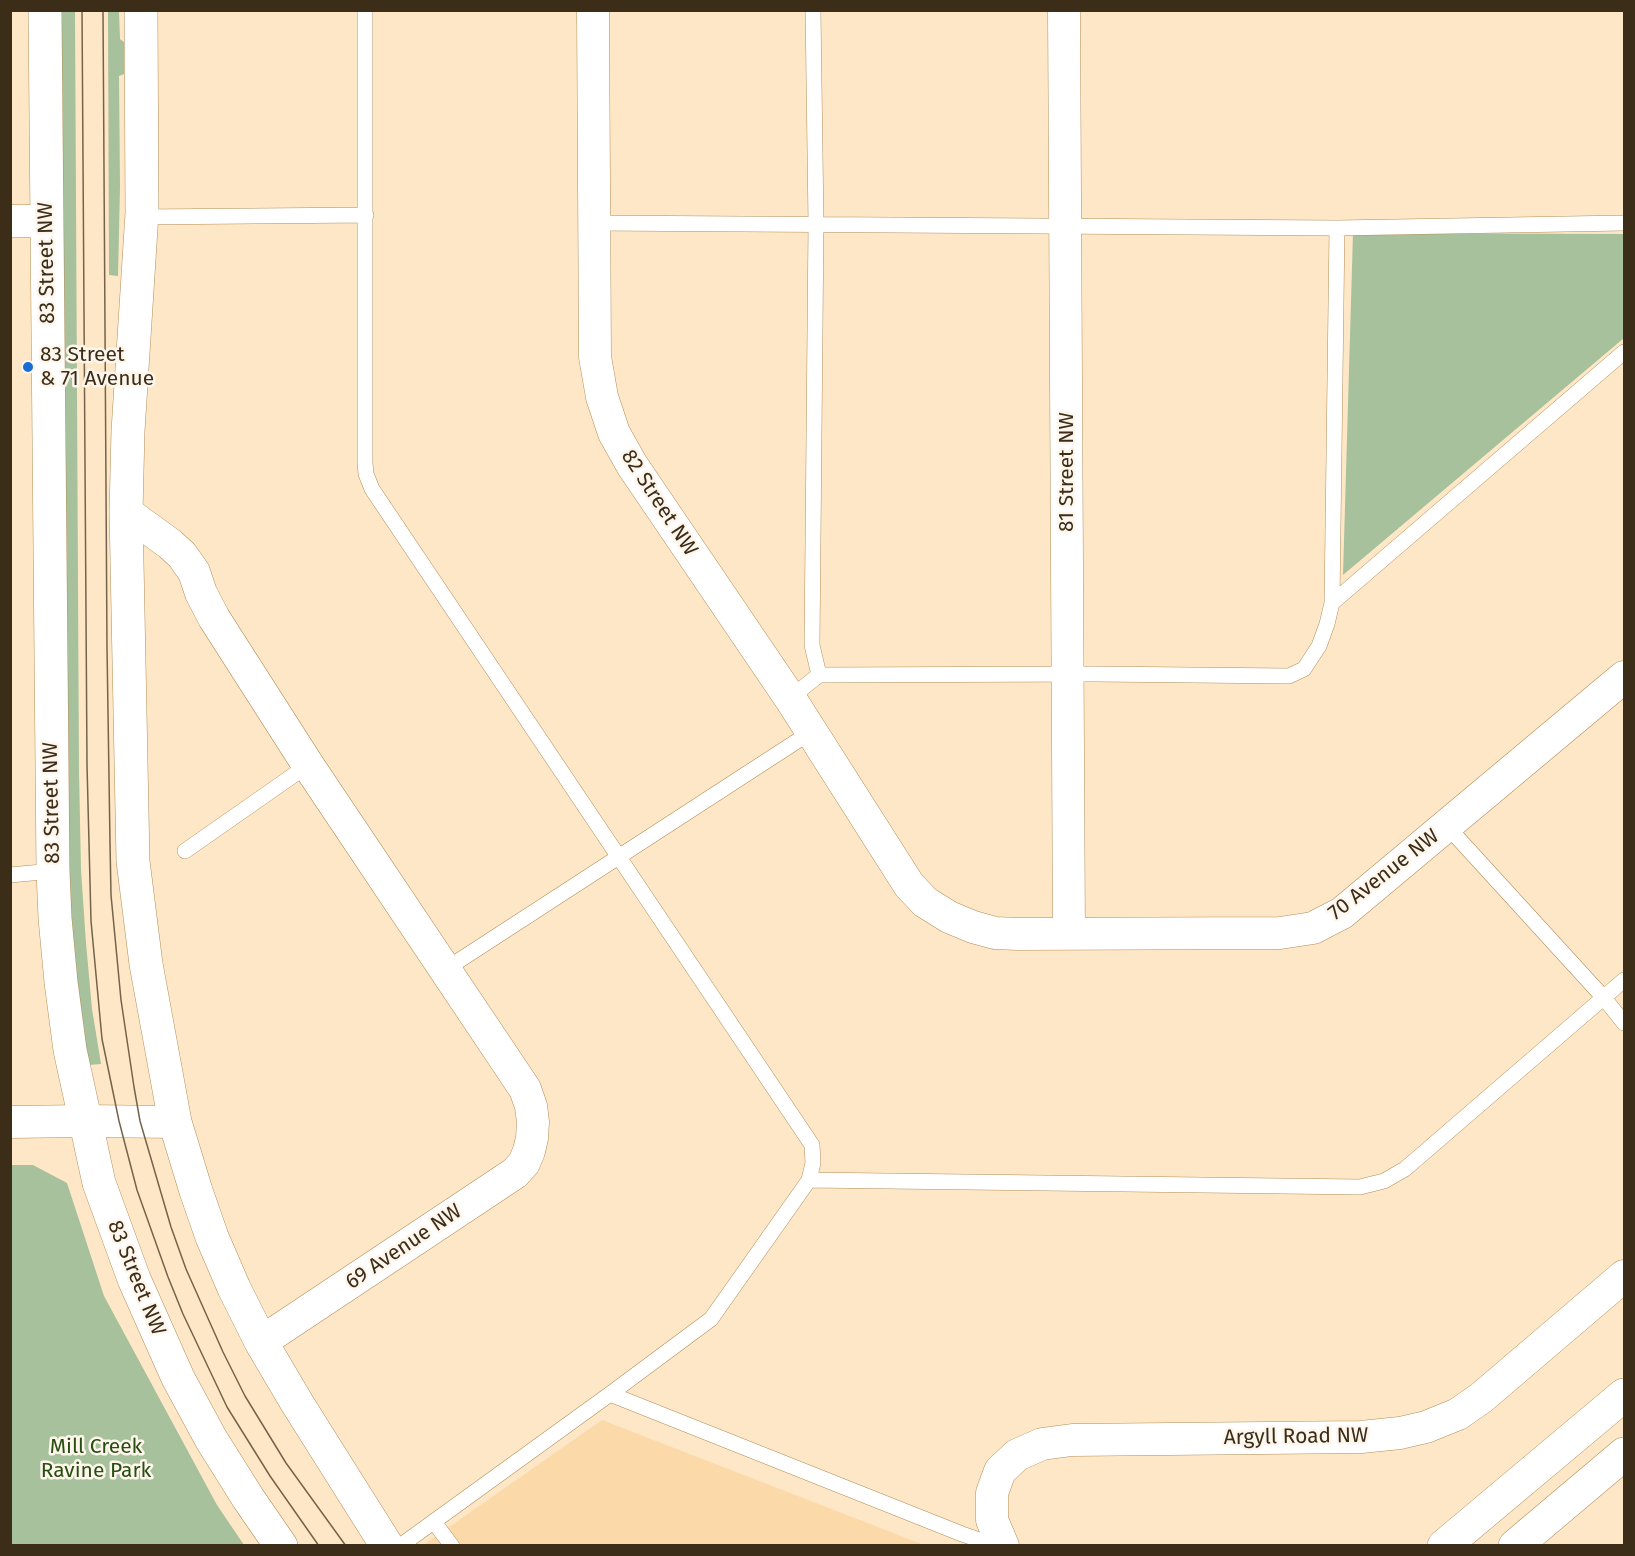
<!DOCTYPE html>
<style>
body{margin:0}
#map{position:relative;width:1635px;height:1556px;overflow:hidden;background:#fee7c6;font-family:"Fira Sans",sans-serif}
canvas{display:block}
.frame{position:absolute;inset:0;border:12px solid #3b2d17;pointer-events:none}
</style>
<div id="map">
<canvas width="1635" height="1556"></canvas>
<div class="frame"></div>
</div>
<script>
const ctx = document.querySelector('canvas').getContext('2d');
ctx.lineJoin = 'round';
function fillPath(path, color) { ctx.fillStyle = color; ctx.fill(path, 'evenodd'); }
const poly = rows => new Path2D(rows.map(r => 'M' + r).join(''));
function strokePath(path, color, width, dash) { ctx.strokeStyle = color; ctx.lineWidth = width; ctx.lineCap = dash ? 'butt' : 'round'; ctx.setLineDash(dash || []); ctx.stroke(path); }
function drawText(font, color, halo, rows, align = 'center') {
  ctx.font = font + ' "Fira Sans",sans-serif'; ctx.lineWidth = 5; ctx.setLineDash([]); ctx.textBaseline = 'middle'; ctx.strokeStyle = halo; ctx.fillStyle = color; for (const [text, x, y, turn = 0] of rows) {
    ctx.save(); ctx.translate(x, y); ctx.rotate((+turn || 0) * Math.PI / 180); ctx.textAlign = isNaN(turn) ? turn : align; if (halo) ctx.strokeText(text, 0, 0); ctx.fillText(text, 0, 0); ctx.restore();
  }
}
fillPath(poly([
 [602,1420,924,1545,422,1546]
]), '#fbd9a8');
fillPath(poly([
 [62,11,75,11,79,772,81,870,86,943,92,1009,101,1064,88,1065,79,1037,69,899,62,75,58,71,57,45,62,41],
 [108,11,119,11,120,39,124,42,124,74,119,76,120,187,118,276,109,275],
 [1353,233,1624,234,1624,338,1343,575],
 [11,1165,33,1165,67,1183,104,1296,217,1505,244,1545,11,1545]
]), '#a6c19b');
const service = poly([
 [365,10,365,463,366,474,372,489,812,1145,813,1163,809,1180,711,1319,610,1394,400,1546],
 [141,217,366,215],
 [594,223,1337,228,1624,223],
 [1332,603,1624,352],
 [819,675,1095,674,1289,676,1304,669,1319,646,1327,624,1332,603,1337,228],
 [790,698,819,675,812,645,816,224,813,10],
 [1446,825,1604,998,1624,1023],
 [185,851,308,765],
 [10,875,53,871],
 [446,969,811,732],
 [809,1180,1360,1187,1384,1181,1405,1169,1624,980],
 [610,1394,962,1534,985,1542,1002,1545],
 [434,1522,452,1546]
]);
const minor = poly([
 [593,10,595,357,602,397,614,433,632,465,790,698,909,885,925,902,949,917,973,927,995,933,1018,934,1280,933,1313,928,1342,913,1624,677],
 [1064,10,1069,934],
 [10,221,47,221],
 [126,512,170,544,182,555,194,572,201,593,214,618,308,765,525,1089,531,1106,533,1122,532,1138,529,1151,524,1163,515,1173,261,1342],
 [10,1122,84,1121,175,1122],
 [1003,1546,992,1520,992,1493,1000,1471,1017,1455,1042,1444,1072,1440,1361,1437,1400,1433,1426,1427,1458,1414,1481,1398,1624,1276]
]);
const secondary = poly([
 [45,10,53,871,55,918,61,982,70,1050,99,1183,134,1279,178,1378,211,1439,248,1498,281,1546],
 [141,10,142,213,128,431,126,512,133,861,146,964,175,1122,196,1191,212,1237,234,1288,261,1342,297,1403,387,1546],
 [1444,1546,1624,1395],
 [1515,1546,1624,1454]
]);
strokePath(service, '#b28e59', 16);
strokePath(minor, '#b28e59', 33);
strokePath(secondary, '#b28e59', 34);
strokePath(service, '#fff', 15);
strokePath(minor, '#fff', 32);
strokePath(secondary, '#fff', 33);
strokePath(poly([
 [82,10,87,765,91,921,102,1039,119,1121,137,1190,168,1277,183,1314,227,1407,270,1476,319,1546],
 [103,10,107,647,110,843,111,895,121,1000,134,1087,140,1121,171,1227,186,1269,223,1352,245,1396,286,1463,346,1546]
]), '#74634a', 1.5);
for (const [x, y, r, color] of [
 [28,367,6,"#176ed7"]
]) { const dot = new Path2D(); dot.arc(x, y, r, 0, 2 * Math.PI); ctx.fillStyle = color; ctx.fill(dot); strokePath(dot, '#fef6ec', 2); }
drawText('21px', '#3b2d17', '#fef6ec', [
 ["83 Street NW",47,263,-91],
 ["81 Street NW",1067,472,-90],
 ["82 Street NW",659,503,57],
 ["83 Street NW",52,803,-91],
 ["70 Avenue NW",1384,875,-38],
 ["69 Avenue NW",404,1247,-34],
 ["83 Street NW",136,1278,68],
 ["Argyll Road NW",1296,1437,-1]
]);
drawText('21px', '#3b2d17', '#fef6ec', [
 ["83 Street",40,355],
 ["& 71 Avenue",40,379]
], 'left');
drawText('21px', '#274f12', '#fef6ec', [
 ["Mill Creek",96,1447],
 ["Ravine Park",96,1471]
]);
</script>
